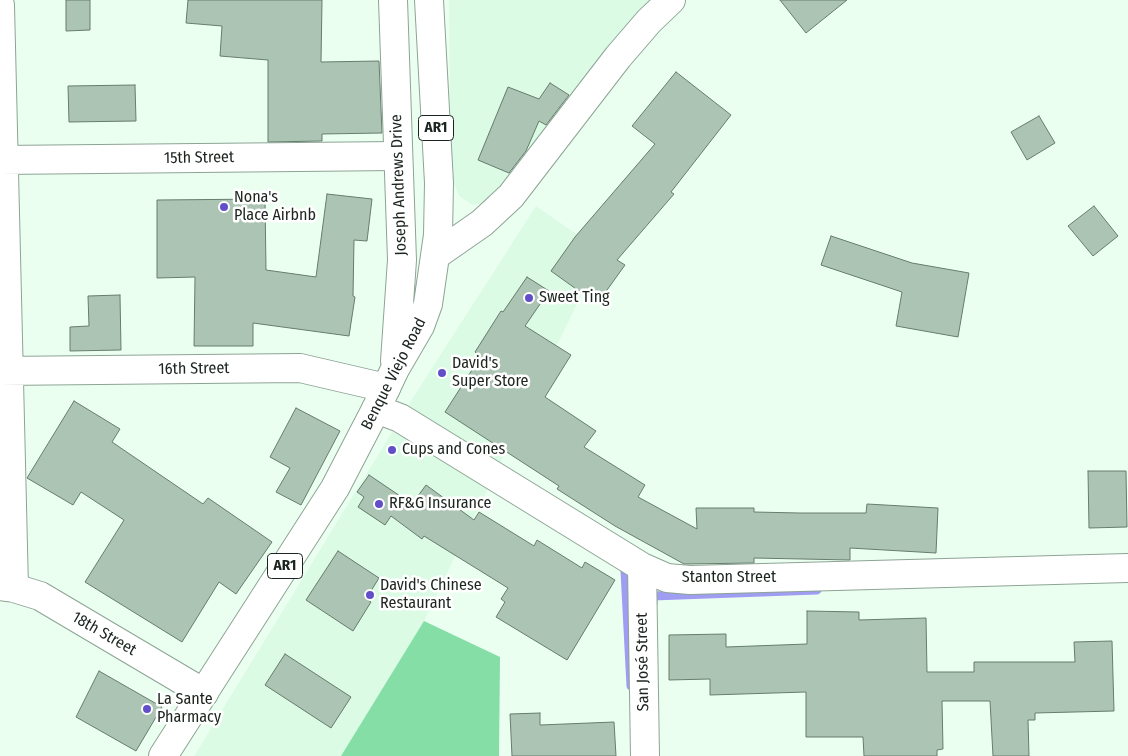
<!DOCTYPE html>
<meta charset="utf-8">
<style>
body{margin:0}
canvas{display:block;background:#ebfff1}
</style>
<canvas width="1128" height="756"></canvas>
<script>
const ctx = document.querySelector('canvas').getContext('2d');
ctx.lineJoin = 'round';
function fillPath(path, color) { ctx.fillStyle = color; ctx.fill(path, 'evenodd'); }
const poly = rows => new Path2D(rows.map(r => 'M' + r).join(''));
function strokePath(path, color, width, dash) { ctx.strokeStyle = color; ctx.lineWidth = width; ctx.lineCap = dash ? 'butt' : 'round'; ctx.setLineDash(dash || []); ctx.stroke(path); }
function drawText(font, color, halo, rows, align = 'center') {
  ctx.font = font + ' "Fira Sans Condensed",sans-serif'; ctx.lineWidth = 5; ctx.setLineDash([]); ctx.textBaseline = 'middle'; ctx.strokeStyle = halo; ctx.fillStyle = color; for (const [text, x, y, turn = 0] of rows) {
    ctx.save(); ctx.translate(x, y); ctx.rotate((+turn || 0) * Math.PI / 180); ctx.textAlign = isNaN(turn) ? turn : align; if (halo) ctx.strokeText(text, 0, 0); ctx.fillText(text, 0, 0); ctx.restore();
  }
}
fillPath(poly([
 [449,0,657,0,609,48,488,202,473,205,459,196,453,180,450,129],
 [536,206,602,252,424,621,341,756,194,756,414,396]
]), '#dbfbe5');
fillPath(poly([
 [424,621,500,657,499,756,341,756]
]), '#84dea6');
strokePath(poly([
 [625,571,631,686],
 [653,603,653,596,817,590]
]), '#9f9df2', 9);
const building = poly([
 [66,0,90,0,90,30,66,31,66,0],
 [188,0,322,0,321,62,379,61,382,133,322,134,322,141,268,142,268,60,220,56,222,26,186,23,188,0],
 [780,0,847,0,806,33,780,0],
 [676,72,731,115,671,192,674,194,617,260,625,265,597,304,551,271,575,237,655,144,632,126,676,72],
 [550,83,569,95,546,125,539,121,526,151,509,173,478,160,508,87,539,99,550,83],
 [135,85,136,121,69,122,68,86,135,85],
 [1039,116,1055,143,1027,160,1011,132,1039,116],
 [327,194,372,199,367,241,354,240,353,296,355,297,349,336,253,323,253,346,194,346,195,277,157,278,157,200,265,199,266,270,316,277,327,194],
 [1094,206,1118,236,1093,256,1068,226,1094,206],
 [831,236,912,263,969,273,958,337,896,326,902,292,821,265,831,236],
 [527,277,549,291,525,326,571,355,545,397,596,431,584,447,645,485,638,497,697,529,696,508,754,508,754,512,800,513,866,513,867,504,938,508,936,553,850,548,850,560,754,558,754,563,684,564,615,526,557,489,559,486,445,412,481,356,475,352,501,311,503,312,527,277],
 [120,295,121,350,70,351,70,327,89,326,88,296,120,295],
 [74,401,120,429,112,442,203,504,208,498,272,542,236,594,219,582,182,642,85,582,124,520,81,492,73,505,27,478,74,401],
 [296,408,340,431,301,505,276,492,290,468,270,457,296,408],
 [1088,471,1126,471,1127,527,1089,528,1088,471],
 [369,475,412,504,426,485,474,520,479,512,534,546,537,540,582,568,585,562,615,580,567,660,496,617,505,602,501,599,508,588,424,536,422,539,391,516,385,525,358,507,364,497,357,492,369,475],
 [338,551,379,578,366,599,371,602,353,631,306,600,338,551],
 [807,611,859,612,859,620,926,618,927,672,974,672,974,662,1075,662,1074,642,1112,641,1114,711,1035,713,1035,720,1028,720,1029,756,993,756,990,701,942,701,943,749,937,750,937,756,864,756,863,737,806,737,806,692,710,695,710,679,669,680,669,635,726,634,726,647,807,644,807,611],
 [285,654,351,697,331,728,265,685,285,654],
 [99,671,162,707,136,751,76,717,99,671],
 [540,713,540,725,614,722,616,756,512,756,510,714,540,713]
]);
fillPath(building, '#acc4b3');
strokePath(building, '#667c6d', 1);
const minor = poly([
 [0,5,14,588],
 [0,160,397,156],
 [0,371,300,368,386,388],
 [376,409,400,418,642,567,667,578,690,580,1128,568],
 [642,567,645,756],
 [0,586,14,588,40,596,204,693]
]);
const major = poly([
 [436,255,482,223,511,196,618,57,649,21,671,0]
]);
const highway = poly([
 [393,0,402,260,395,361],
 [163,756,335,488,376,409,395,369,420,326,428,304,438,235,439,183,429,0]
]);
strokePath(minor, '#8da495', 30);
strokePath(major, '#8da495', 30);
strokePath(highway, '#8da495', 30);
strokePath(minor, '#fff', 28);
strokePath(major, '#fff', 28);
strokePath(highway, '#fff', 28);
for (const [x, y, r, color] of [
 [224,207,5,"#604fc8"],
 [529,298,5,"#604fc8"],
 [442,373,5,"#604fc8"],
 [392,450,5,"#604fc8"],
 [379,504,5,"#604fc8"],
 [370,595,5,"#604fc8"],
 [147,709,5,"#604fc8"]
]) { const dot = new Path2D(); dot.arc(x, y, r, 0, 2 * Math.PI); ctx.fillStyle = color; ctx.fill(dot); strokePath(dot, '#fff', 2); }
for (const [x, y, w] of [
 [436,128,35],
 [285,566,35]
]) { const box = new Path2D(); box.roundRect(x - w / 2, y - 12.5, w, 25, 4); ctx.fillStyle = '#fff'; ctx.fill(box); strokePath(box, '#1b241e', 1); }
drawText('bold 15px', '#1b241e', null, [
 ["AR1",436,128],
 ["AR1",285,566]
]);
drawText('16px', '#1b241e', '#fff', [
 ["15th Street",199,158,-1],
 ["Joseph Andrews Drive",399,185,-92],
 ["16th Street",194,369,-1],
 ["Benque Viejo Road",394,374,-63],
 ["Stanton Street",729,578],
 ["18th Street",104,634,30],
 ["San José Street",643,662,-91]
]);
drawText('16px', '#1b241e', '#fff', [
 ["Nona's",234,198],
 ["Place Airbnb",234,216],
 ["Sweet Ting",539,298],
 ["David's",452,364],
 ["Super Store",452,382],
 ["Cups and Cones",402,450],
 ["RF&G Insurance",389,504],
 ["David's Chinese",380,586],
 ["Restaurant",380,604],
 ["La Sante",157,700],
 ["Pharmacy",157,718]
], 'left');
</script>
